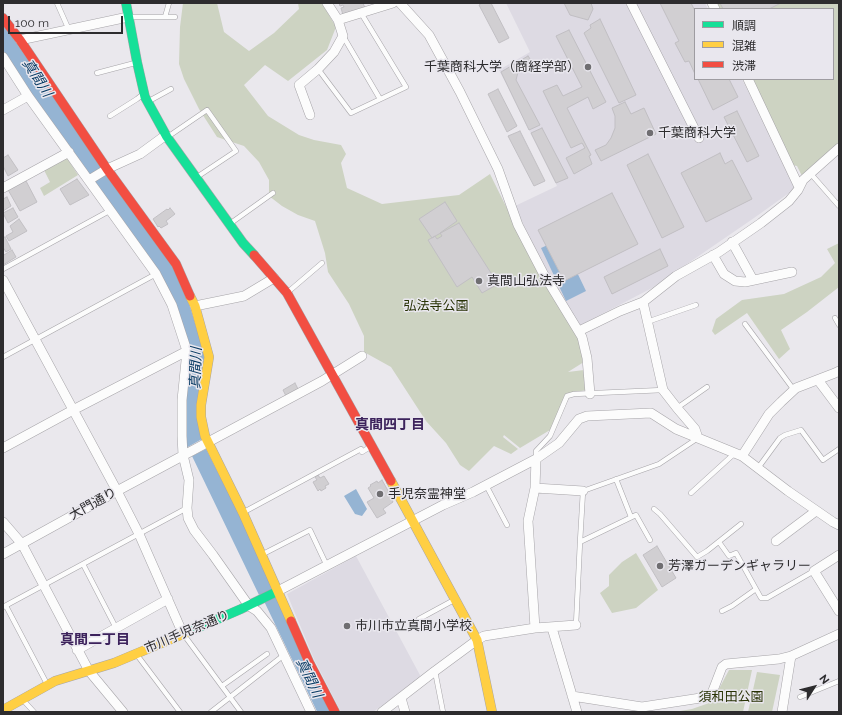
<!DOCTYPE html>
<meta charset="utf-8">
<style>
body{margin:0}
#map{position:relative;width:842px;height:715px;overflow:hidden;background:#eae8ed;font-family:Raleway,"Noto Sans JP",sans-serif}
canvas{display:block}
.frame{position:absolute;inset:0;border:4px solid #2d2c2e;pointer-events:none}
.legend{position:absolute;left:694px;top:8px;width:140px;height:72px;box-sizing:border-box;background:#e9e7ee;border:1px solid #9e9ca1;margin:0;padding:5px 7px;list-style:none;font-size:12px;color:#2d2c2e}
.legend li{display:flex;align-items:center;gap:8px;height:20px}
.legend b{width:20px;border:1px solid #9e9ca1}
.north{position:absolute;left:794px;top:667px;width:40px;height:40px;-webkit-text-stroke:3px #e9e7ee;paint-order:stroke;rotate:54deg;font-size:11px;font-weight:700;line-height:16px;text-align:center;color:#2d2c2e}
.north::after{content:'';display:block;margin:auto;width:14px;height:18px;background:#2d2c2e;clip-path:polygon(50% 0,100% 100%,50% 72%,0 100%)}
.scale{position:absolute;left:8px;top:16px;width:115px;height:18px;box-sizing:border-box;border:2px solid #2d2c2e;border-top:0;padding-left:5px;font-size:12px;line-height:14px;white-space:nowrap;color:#2d2c2e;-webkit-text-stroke:3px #e9e7ee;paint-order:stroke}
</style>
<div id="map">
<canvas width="842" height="715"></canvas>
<div class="frame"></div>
<ul class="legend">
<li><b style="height:5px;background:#16e098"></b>順調</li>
<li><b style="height:5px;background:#ffcf43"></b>混雑</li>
<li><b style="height:5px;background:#f24e42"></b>渋滞</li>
</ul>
<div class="north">N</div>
<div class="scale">100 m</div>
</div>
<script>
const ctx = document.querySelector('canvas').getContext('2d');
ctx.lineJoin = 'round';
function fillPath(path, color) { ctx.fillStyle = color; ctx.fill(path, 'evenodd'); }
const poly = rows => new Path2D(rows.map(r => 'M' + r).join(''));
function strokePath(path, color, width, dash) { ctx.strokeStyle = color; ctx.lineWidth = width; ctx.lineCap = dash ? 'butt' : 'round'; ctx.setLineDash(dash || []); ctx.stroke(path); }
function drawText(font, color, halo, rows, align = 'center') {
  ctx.font = font + ' Raleway,"Noto Sans JP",sans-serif'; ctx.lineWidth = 3; ctx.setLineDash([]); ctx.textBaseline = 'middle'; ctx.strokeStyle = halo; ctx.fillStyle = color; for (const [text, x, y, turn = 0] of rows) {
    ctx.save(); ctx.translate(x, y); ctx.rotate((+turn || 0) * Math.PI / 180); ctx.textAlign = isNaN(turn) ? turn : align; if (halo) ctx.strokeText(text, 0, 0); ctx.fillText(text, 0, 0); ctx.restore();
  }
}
fillPath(poly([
 [506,3,705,3,708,9,695,9,695,79,742,79,796,188,754,218,652,288,579,326,543,267,515,206,557,186,499,70,530,52],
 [356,556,421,677,373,712,341,712,314,659,287,594]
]), '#dddae3');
fillPath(poly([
 [183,3,217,3,224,32,249,51,274,33,299,9,298,3,322,3,336,27,327,50,288,81,265,65,244,85,268,116,299,135,314,140,341,145,346,154,341,163,347,188,382,204,459,195,490,174,533,261,574,330,587,360,568,372,584,370,586,390,566,394,550,430,520,448,504,435,503,437,518,449,511,454,494,446,469,471,460,465,446,443,426,421,391,367,364,352,364,336,349,304,328,272,325,253,315,221,298,215,282,206,269,196,269,180,259,162,244,146,217,137,199,109,184,79,179,64,180,27],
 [713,3,839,3,839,144,802,176,797,166,792,165,750,79,833,79,833,9,716,9],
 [67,158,78,175,44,196,40,188,50,182,44,170],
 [839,243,839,287,807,312,781,330,790,349,779,359,747,313,715,335,712,331,716,319,742,300,784,294,821,277,835,263,827,249],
 [636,553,658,590,636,608,612,613,600,593,609,586,609,575,622,562],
 [729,670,752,670,743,712,674,712,692,709,712,702],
 [757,672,780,675,772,712,748,712]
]), '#cdd3c2');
fillPath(poly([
 [3,24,172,265,190,307,205,356,202,439,186,448,185,400,191,350,160,272,32,94,3,50],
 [561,239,586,291,566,301,541,248],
 [206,449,276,587,259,595,192,456],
 [356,489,367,509,362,516,355,514,344,496]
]), '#95b4d3');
strokePath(poly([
 [264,585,325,712]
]), '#95b4d3', 14);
const building = poly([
 [339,3,363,3,365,8,343,15,341,8,344,7,343,5,340,6,339,3],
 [482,3,491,3,509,38,499,43,479,5,482,3],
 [564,3,591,3,593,9,588,20,570,15,564,3],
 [660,3,691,3,695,11,695,74,689,61,685,62,675,43,679,41,660,3],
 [720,3,781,3,769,9,723,9,720,3],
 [600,19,636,95,619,103,584,33,591,28,590,25,600,19],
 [569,30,606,102,593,109,588,97,567,108,591,155,589,156,592,164,574,174,566,158,585,148,582,143,571,148,543,91,557,85,563,96,582,87,556,36,569,30],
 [528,56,533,63,518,72,516,80,540,125,529,130,501,72,528,56],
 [698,79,729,79,738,97,713,110,698,79],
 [498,89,517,126,507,132,488,94,498,89],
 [625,102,631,114,644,108,656,134,601,161,595,150,606,145,611,138,615,128,615,116,612,108,625,102],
 [737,111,759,156,747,162,724,117,737,111],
 [542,128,568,178,556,183,531,133,542,128],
 [520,131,545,181,534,186,508,136,520,131],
 [720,153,725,164,732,160,752,199,706,222,681,173,720,153],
 [648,154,684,227,662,238,627,165,648,154],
 [8,155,18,170,8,176,3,166,3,158,8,155],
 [25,179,37,202,20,211,7,188,25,179],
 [77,179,89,195,70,205,60,189,77,179],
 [612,193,638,244,564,281,538,230,612,193],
 [7,197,11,206,3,211,3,199,7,197],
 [445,202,457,221,440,233,442,236,437,239,435,236,432,238,419,219,445,202],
 [13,208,18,217,8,223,3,213,13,208],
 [170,208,175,214,166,221,168,224,161,228,159,226,158,227,153,219,167,209,168,210,170,208],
 [19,219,27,231,9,241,6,236,13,232,10,226,19,219],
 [459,223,498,284,482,293,472,277,457,287,428,240,459,223],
 [5,237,11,249,6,252,3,247,3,238,5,237],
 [660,249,668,266,612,294,604,277,660,249],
 [12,250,16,257,3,265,3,253,4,255,12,250],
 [295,383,298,389,286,396,283,390,295,383],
 [318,475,320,478,324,476,329,484,325,486,326,488,321,491,320,489,318,491,313,482,317,480,315,477,318,475],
 [382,480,391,496,390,496,393,502,383,509,386,513,377,518,367,502,374,498,368,488,371,486,370,485,377,481,378,483,382,480],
 [657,546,676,578,662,587,643,555,657,546]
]);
fillPath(building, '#d1cfd2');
strokePath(building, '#c1bfc3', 1);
const lane = poly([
 [57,3,69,30],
 [130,17,175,17],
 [165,17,169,3],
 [343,36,380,99],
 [318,69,351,113,406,87,361,13],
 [97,73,135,63],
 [149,101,171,89],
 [110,116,137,99,142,95],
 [169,136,207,110,236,151,197,177],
 [811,174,839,206],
 [231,223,273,193],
 [3,269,111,210],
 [288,292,322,263],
 [835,318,839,325],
 [647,322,696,305],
 [745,324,794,390],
 [3,357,156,274],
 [677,408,707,387],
 [536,459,536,451,550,436,567,396,574,394,663,390],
 [758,468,780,438,785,435,801,430,823,460,839,449],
 [616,479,631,517],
 [486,485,507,525],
 [691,493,735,453],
 [654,509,660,514,697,557,707,551,741,524],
 [244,512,361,449,362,452,370,447],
 [580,542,636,515,650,540],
 [719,542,729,556,736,553,761,598,767,598,814,571],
 [263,554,310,530,327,566],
 [83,564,116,628],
 [6,606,47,684],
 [3,607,187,508],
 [722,611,732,606,756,589],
 [419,619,454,600],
 [576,625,580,542,583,491,659,464,698,438],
 [184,635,241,712],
 [137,655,180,712],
 [435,671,443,712],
 [222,686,267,654],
 [800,697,839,681],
 [23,700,34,712],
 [211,712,284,655]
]);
const street = poly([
 [400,3,429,35,460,92,498,169,518,225,543,273,582,337,587,358,590,394],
 [631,3,699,138],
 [712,3,715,9],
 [338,20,393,3],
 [20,40,128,17],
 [3,57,28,96,156,274,172,305,187,351,182,400,182,436,183,455,189,480,187,508,188,518,194,530,213,555,249,606,257,611,271,628,311,712],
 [748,79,799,187],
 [3,110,28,96],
 [310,115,299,85,318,69,334,52,343,36,338,20,327,3],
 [89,180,107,169,140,154,166,135],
 [3,188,69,152],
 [732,242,753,280],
 [713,255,724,274,735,281,745,282,792,272],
 [3,280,117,491,139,534,183,634],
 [643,302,663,390,677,408,695,429,698,438],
 [195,306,244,296,274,278],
 [579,331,620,311,643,302,676,276,719,252,761,223,789,201,798,190,803,180,839,148],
 [818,380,839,408],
 [3,448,73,410,187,351],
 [742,456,769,414,781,402,796,388,835,373,839,371],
 [535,488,583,491],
 [3,522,22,544,89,671,123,712],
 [776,541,816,511],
 [3,554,117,491,322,381,362,356],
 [839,555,814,571,839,611],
 [276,592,443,505,473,492,536,459,559,443,579,419,587,416,651,413,676,429,742,456,788,491,833,522,839,525],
 [535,628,528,521,535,488,536,459],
 [552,628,577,712],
 [77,650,168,599],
 [572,696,642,707,707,697,712,693,722,667,726,664,779,659,791,656,839,634],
 [401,698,405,712],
 [382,712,435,671,477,640,484,636,535,628,576,625],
 [782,712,791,656]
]);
const fast = poly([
 [126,3,137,62,145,97,167,137,243,243,254,255],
 [188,632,241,609,276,592]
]);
const slow = poly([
 [190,296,195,306,209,357,201,405,201,417,205,436,243,513,291,621],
 [391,481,477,640,492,712],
 [3,710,55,681,114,663,188,632]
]);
const jam = poly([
 [3,18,20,40,107,169,176,264,190,296],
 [254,255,287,293,391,481],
 [291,621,309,662,335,712]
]);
strokePath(lane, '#a6a4a8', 5.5);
strokePath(street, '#a6a4a8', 10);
strokePath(fast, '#a6a4a8', 10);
strokePath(slow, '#a6a4a8', 10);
strokePath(jam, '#a6a4a8', 10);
strokePath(lane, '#fcfcfc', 4.5);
strokePath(street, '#fcfcfc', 9);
strokePath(fast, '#16e098', 9);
strokePath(slow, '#ffcf43', 9);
strokePath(jam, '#f24e42', 9);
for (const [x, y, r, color] of [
 [588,67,4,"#6f6e71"],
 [650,133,4,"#6f6e71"],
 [479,281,4,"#6f6e71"],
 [380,494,4,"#6f6e71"],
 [660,566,4,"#6f6e71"],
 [347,626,4,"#6f6e71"]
]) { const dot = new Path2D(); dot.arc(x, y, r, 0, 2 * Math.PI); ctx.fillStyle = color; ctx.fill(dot); strokePath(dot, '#e9e7ee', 1.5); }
drawText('13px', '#2d2c2e', '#e9e7ee', [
 ["千葉商科大学（商経学部）",580,67,"right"],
 ["千葉商科大学",658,133],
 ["真間山弘法寺",487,281],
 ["手児奈霊神堂",388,494],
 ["芳澤ガーデンギャラリー",668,566],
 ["市川市立真間小学校",355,626]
], 'left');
drawText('13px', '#283205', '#e9e7ee', [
 ["弘法寺公園",436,306],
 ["須和田公園",731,697]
]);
drawText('13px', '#2d2c2e', '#e9e7ee', [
 ["大門通り",93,504,-29],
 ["市川手児奈通り",187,632,-23]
]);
drawText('italic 14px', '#0a3c65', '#e9e7ee', [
 ["真間川",37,78,57],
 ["真間川",196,368,-88],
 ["真間川",309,678,64]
]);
drawText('bold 14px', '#3d235c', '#e9e7ee', [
 ["真間四丁目",390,425],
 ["真間二丁目",95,640]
]);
</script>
